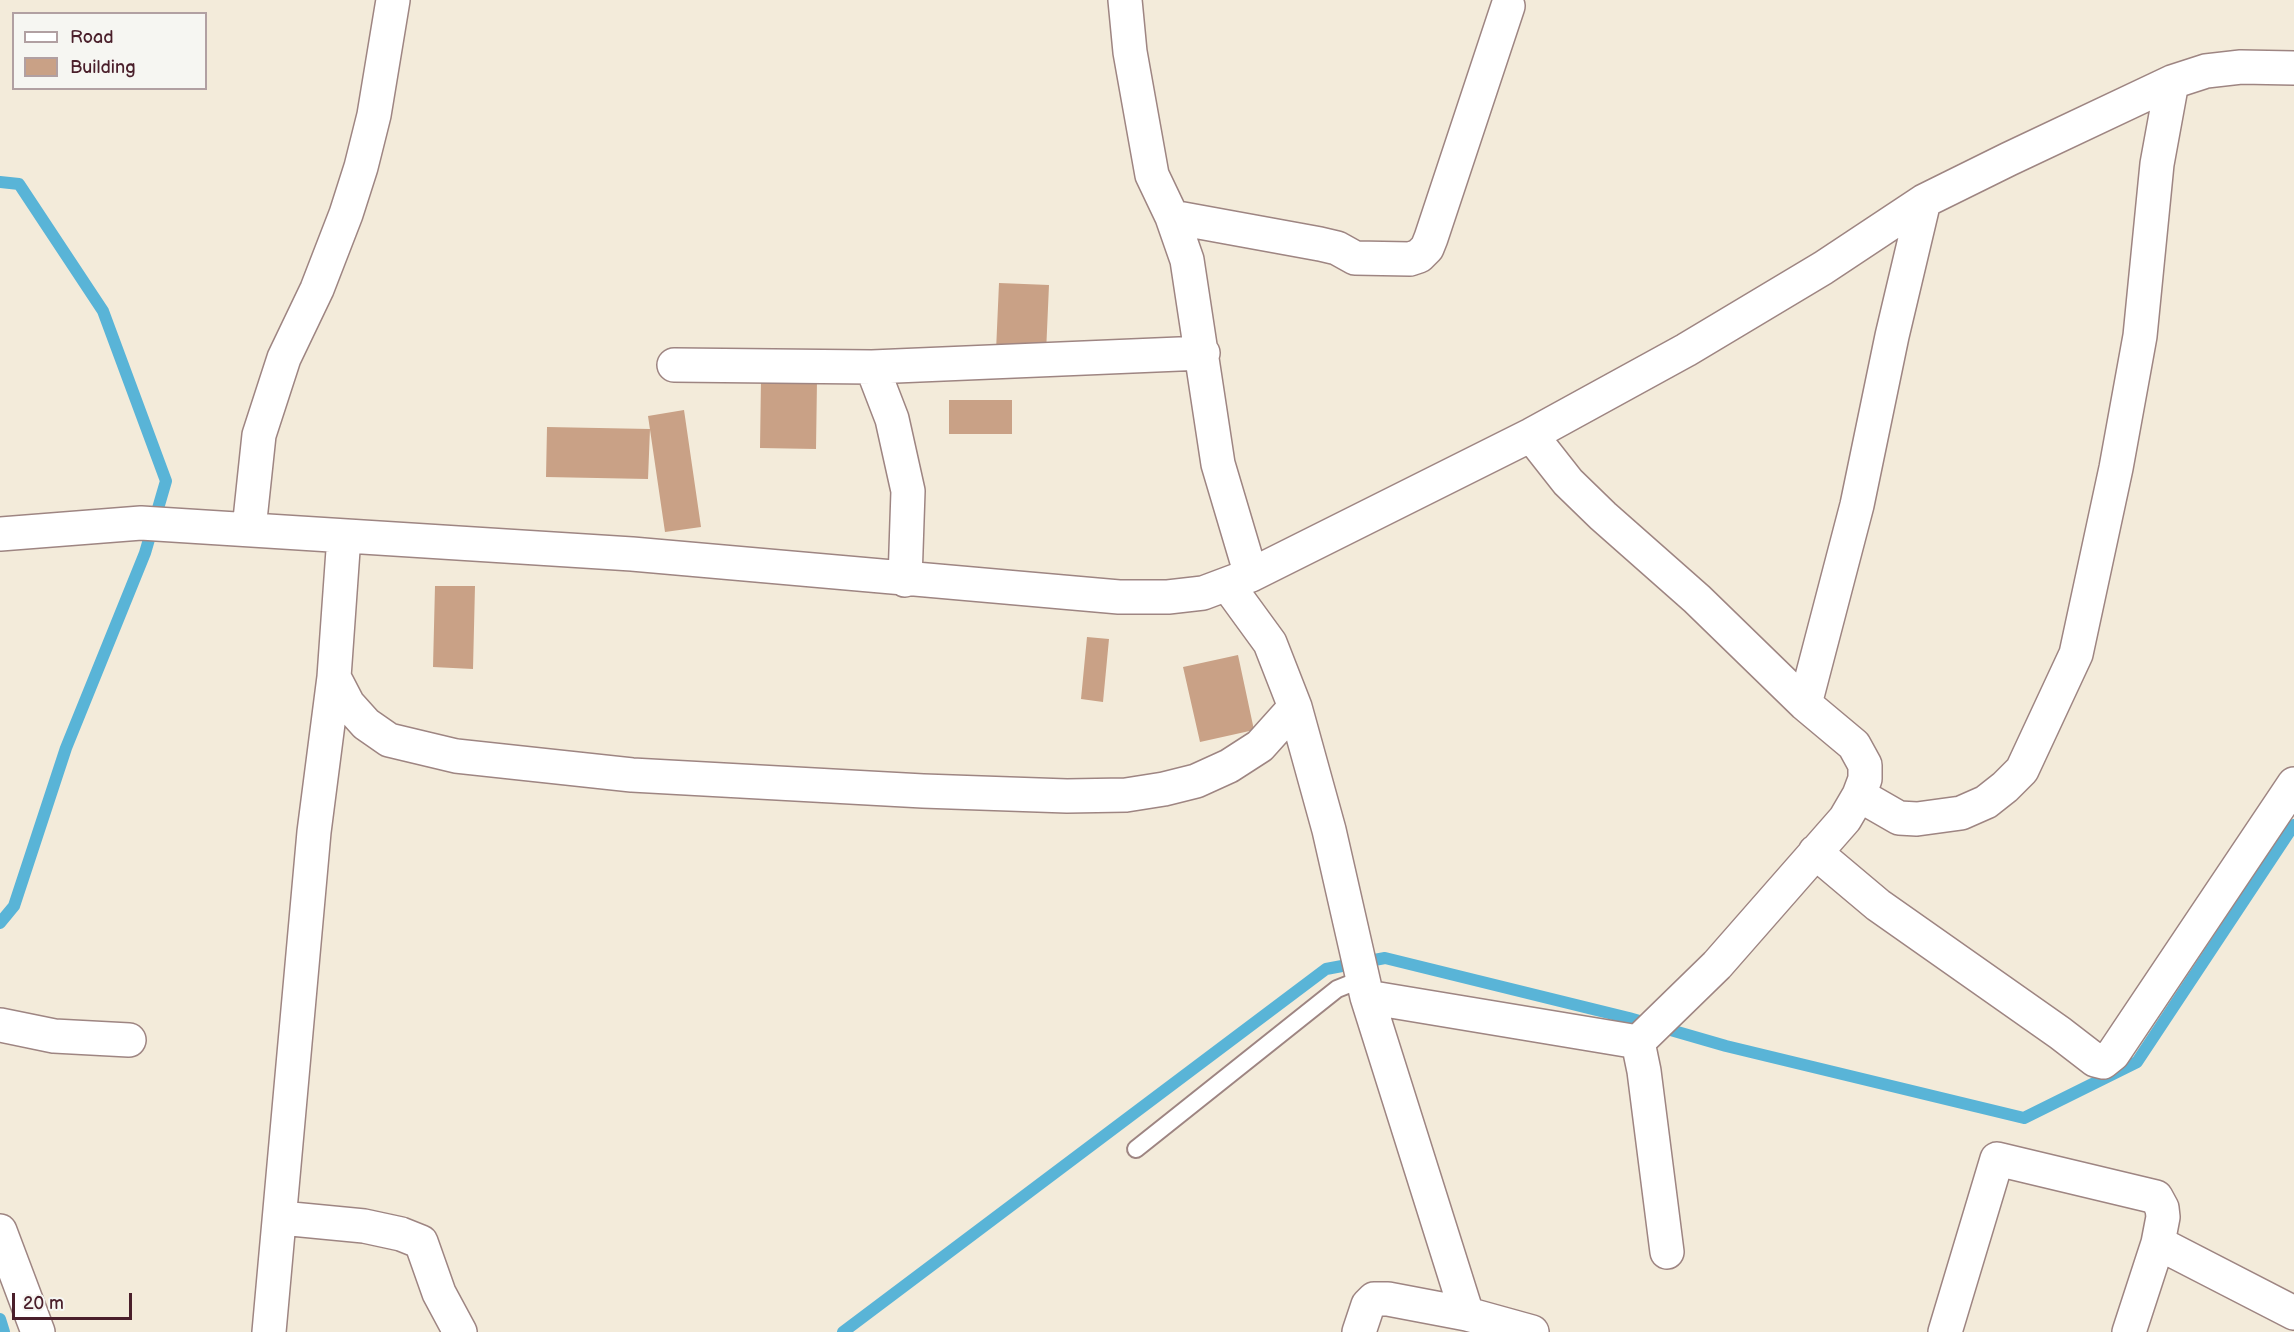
<!DOCTYPE html>
<style>
body{margin:0}
#map{position:relative;width:2294px;height:1332px;overflow:hidden;background:#f3ebda;font-family:"Balsamiq Sans",sans-serif}
canvas{display:block}
.legend{position:absolute;left:12px;top:12px;width:195px;height:78px;box-sizing:border-box;background:#f6f6f2;border:2px solid #b1a0a2;margin:0;padding:8px 10px;list-style:none;font-size:18px;color:#4a1f2b}
.legend li{display:flex;align-items:center;gap:12px;height:30px}
.legend b{width:30px;border:2px solid #b1a0a2}
.scale{position:absolute;left:12px;top:1293px;width:120px;height:27px;box-sizing:border-box;border:3px solid #4a1f2b;border-top:0;padding-left:8px;font-size:18px;line-height:21px;white-space:nowrap;color:#4a1f2b;-webkit-text-stroke:4px #f6f6f2;paint-order:stroke}
</style>
<div id="map">
<canvas width="2294" height="1332"></canvas>
<ul class="legend">
<li><b style="height:8px;background:#fff"></b>Road</li>
<li><b style="height:16px;background:#c9a186"></b>Building</li>
</ul>
<div class="scale">20 m</div>
</div>
<script>
const ctx = document.querySelector('canvas').getContext('2d');
ctx.lineJoin = 'round';
const poly = rows => new Path2D(rows.map(r => 'M' + r).join(''));
function strokePath(path, color, width, dash) { ctx.strokeStyle = color; ctx.lineWidth = width; ctx.lineCap = dash ? 'butt' : 'round'; ctx.setLineDash(dash || []); ctx.stroke(path); }
function fillPath(path, color) { ctx.fillStyle = color; ctx.fill(path, 'evenodd'); }
strokePath(poly([
 [0,182,19,184,103,311,166,481,145,553,66,748,14,906,0,923],
 [0,1319,4,1332],
 [843,1332,1326,969,1385,958,1629,1018,1726,1046,2024,1118,2137,1062,2294,825]
]), '#59b4d7', 12);
fillPath(poly([
 [999,283,1049,285,1046,353,996,351],
 [761,379,817,380,816,449,760,448],
 [949,400,1012,400,1012,434,949,434],
 [684,410,701,527,665,532,648,416],
 [547,427,650,429,648,479,546,477],
 [435,586,475,586,473,669,433,667],
 [1087,637,1109,639,1103,702,1081,699],
 [1238,655,1254,730,1200,742,1183,667]
]), '#c9a186');
const lane = poly([
 [1136,1149,1337,989,1362,979]
]);
const street = poly([
 [1125,0,1130,52,1152,175,1172,217,1187,260,1218,464,1251,575],
 [1172,217,1320,244,1337,248,1355,258,1410,259,1419,256,1427,248,1431,238,1508,6],
 [674,365,872,367,1203,353],
 [872,367,892,419,908,491,905,580],
 [1531,435,1568,482,1603,516,1697,599,1805,704,1854,745,1865,765,1865,779,1859,795,1845,819,1717,965,1638,1042],
 [249,529,259,435,284,358,317,289,346,214,361,167,374,115,393,0],
 [0,534,141,523,632,554,1119,597,1168,597,1203,593,1251,575,1531,435,1686,350,1823,268,1924,201,2009,159,2172,82,2206,71,2241,67,2294,68],
 [344,536,334,677,348,704,366,724,389,740,456,756,632,775,923,791,1067,796,1126,795,1164,789,1196,781,1229,766,1260,746,1295,707],
 [1227,584,1270,643,1295,707,1329,830,1367,997,1467,1314],
 [1805,704,1857,505,1892,336,1924,201],
 [1859,795,1899,818,1917,819,1961,813,1986,802,2005,787,2022,770,2076,654,2116,468,2140,336,2157,164,2172,82],
 [1815,852,1878,905,2060,1033,2095,1060,2103,1062,2113,1054,2294,784],
 [1367,997,1638,1042],
 [0,1025,54,1036,129,1040],
 [1638,1042,1644,1071,1667,1252],
 [281,1218,364,1226,401,1234,421,1242,439,1293,460,1332],
 [0,1231,38,1332],
 [2158,1243,2294,1313],
 [269,1332,314,832,334,677],
 [1359,1332,1368,1305,1374,1299,1388,1299,1467,1314,1532,1332],
 [1945,1332,1997,1159,2156,1197,2162,1208,2163,1217,2158,1243,2129,1332]
]);
strokePath(lane, '#9e8582', 20);
strokePath(street, '#9e8582', 36);
strokePath(lane, '#fff', 16);
strokePath(street, '#fff', 33);
</script>
